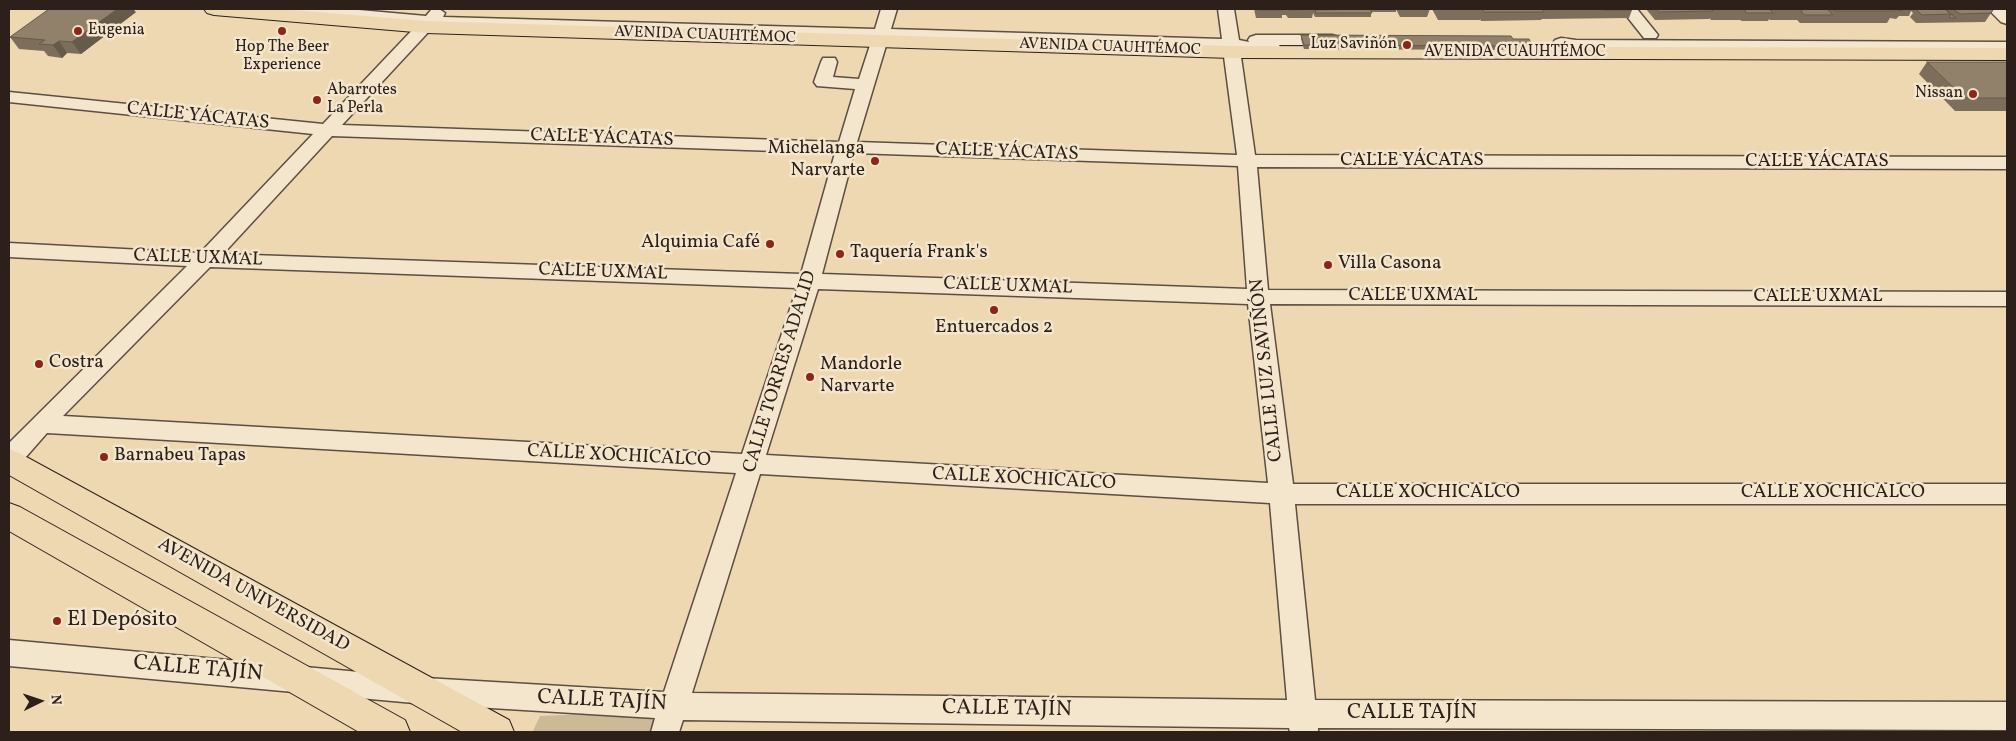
<!DOCTYPE html>
<meta charset="utf-8">
<style>
body{margin:0}
#map{position:relative;width:2016px;height:741px;overflow:hidden;background:#edd8b2;font-family:Vollkorn,serif}
canvas{display:block}
.frame{position:absolute;inset:0;border:10px solid #2d201b;pointer-events:none}
.north{position:absolute;left:15px;top:676px;width:50px;height:50px;-webkit-text-stroke:4px #f3e6cd;paint-order:stroke;rotate:86deg;font-size:14px;font-weight:700;line-height:20px;text-align:center;color:#2d201b}
.north::after{content:'';display:block;margin:auto;width:18px;height:22px;background:#2d201b;clip-path:polygon(50% 0,100% 100%,50% 72%,0 100%)}
</style>
<div id="map">
<canvas width="2016" height="741"></canvas>
<div class="frame"></div>
<div class="north">N</div>
</div>
<script>
const ctx = document.querySelector('canvas').getContext('2d');
ctx.lineJoin = 'round';
function fillPath(path, color) { ctx.fillStyle = color; ctx.fill(path, 'evenodd'); }
const poly = rows => new Path2D(rows.map(r => 'M' + r).join(''));
function strokePath(path, color, width, dash) { ctx.strokeStyle = color; ctx.lineWidth = width; ctx.lineCap = dash ? 'butt' : 'round'; ctx.setLineDash(dash || []); ctx.stroke(path); }
function drawText(font, color, halo, rows, align = 'center') {
  ctx.font = font + ' Vollkorn,serif'; ctx.lineWidth = 5; ctx.setLineDash([]); ctx.textBaseline = 'middle'; ctx.strokeStyle = halo; ctx.fillStyle = color; for (const [text, x, y, turn = 0] of rows) {
    ctx.save(); ctx.translate(x, y); ctx.rotate((+turn || 0) * Math.PI / 180); ctx.textAlign = isNaN(turn) ? turn : align; if (halo) ctx.strokeText(text, 0, 0); ctx.fillText(text, 0, 0); ctx.restore();
  }
}
fillPath(poly([
 [661,711,653,732,533,731,540,716]
]), '#ccb998');
const minor = poly([
 [290,9,348,9,426,16,431,10,439,9,445,13,443,17,875,29,881,9,897,9,891,29,1222,39,1218,9,1234,9,1239,40,1249,42,1248,40,1250,37,1256,35,1332,35,1338,37,1340,40,1338,43,1332,45,1279,45,1281,48,1279,52,1273,53,1240,50,1255,155,2007,157,2007,169,1257,167,1268,290,2007,292,2007,306,1270,304,1293,484,2007,484,2007,504,1295,504,1315,700,2007,702,2007,730,1318,728,1318,732,1290,732,1289,728,683,720,679,732,651,732,655,718,425,704,9,666,9,640,425,678,664,692,736,473,47,433,18,466,9,469,9,443,187,266,9,257,9,243,200,253,313,134,9,102,9,92,323,124,417,25,298,14,292,12,290,9],
 [434,26,872,39,859,79,833,77,837,62,835,58,823,58,821,62,814,82,817,86,855,89,839,142,342,125,434,26],
 [888,39,1223,49,1237,155,857,142,888,39],
 [332,136,835,153,801,274,223,254,332,136],
 [854,153,1238,166,1247,289,822,274,854,153],
 [210,267,797,288,742,454,63,416,210,267],
 [818,289,1248,304,1268,483,766,455,818,289],
 [760,474,1270,503,1287,700,692,693,760,474],
 [1621,9,1637,9,1658,35,1656,38,1644,38,1621,9],
 [1988,9,2005,9,2007,11,2007,24,2001,22,1988,9],
 [1561,38,1576,40,2007,42,2007,52,1576,50,1555,55,1537,54,1531,53,1529,49,1531,45,1537,44,1554,45,1553,43,1555,40,1561,38]
]);
const major = poly([
 [204,9,280,9,426,21,1232,46,2007,48,2007,60,1232,58,426,33,214,15,207,13,204,9],
 [9,449,19,453,509,720,514,732,462,732,9,475,9,449],
 [9,503,20,507,405,720,410,732,359,732,9,531,9,503]
]);
strokePath(minor, '#5d4e41', 3);
strokePath(major, '#2d201b', 2);
fillPath(minor, '#f3e6cd');
fillPath(major, '#edd8b2');
fillPath(poly([
 [1254,9,1430,9,1427,17,1400,17,1396,9,1396,12,1371,12,1371,17,1315,17,1313,13,1312,18,1288,18,1286,15,1282,15,1282,18,1256,18],
 [1432,9,1632,9,1632,10,1629,18,1542,19,1541,20,1481,21,1480,19,1480,20,1438,20],
 [1646,9,1991,9,1993,10,1985,22,1916,23,1910,17,1913,13,1911,11,1909,16,1899,16,1896,19,1890,18,1887,23,1800,23,1797,20,1770,20,1769,19,1768,21,1742,21,1740,20,1711,20,1709,18,1709,19,1655,20],
 [136,12,81,54,67,53,62,58,48,56,44,51,19,49,10,37],
 [1301,35,1513,39,1531,43,1529,47,1516,47,1515,50,1304,49,1301,39],
 [1927,62,2007,62,2007,111,1955,111,1919,74]
]), '#7d6e5b');
fillPath(poly([
 [117,9,133,9,136,12,81,54,72,42],
 [59,41,67,53,62,58,53,45]
]), '#665a4a');
const building = poly([
 [49,9,117,9,72,42,59,41,53,45,39,44,45,40,10,37,49,9],
 [1258,9,1283,9,1284,10,1258,10,1258,9],
 [1289,9,1314,9,1289,10,1289,9],
 [1370,9,1372,13,1316,13,1315,10,1370,9],
 [1484,9,1542,9,1544,12,1484,12,1483,11,1484,9],
 [1603,9,1632,9,1632,10,1603,10,1603,9],
 [1657,9,1711,9,1713,11,1659,12,1657,9],
 [1746,9,1769,9,1773,13,1746,13,1745,12,1746,9],
 [1803,9,1827,9,1833,15,1805,15,1801,12,1803,9],
 [1833,9,1893,9,1895,11,1836,11,1833,9],
 [1893,9,1902,9,1902,11,1893,9],
 [1916,9,1945,9,1951,14,1922,15,1916,9],
 [1945,9,1956,18,1949,18,1951,14,1945,9],
 [1953,9,1991,9,1993,10,1991,13,1960,14,1953,9],
 [1301,35,1511,36,1513,39,1529,39,1531,43,1515,43,1517,46,1304,45,1301,35],
 [1927,62,2007,62,2007,98,1964,98,1927,62]
]);
fillPath(building, '#91806a');
strokePath(building, '#665a4a', 1);
for (const [x, y, r, color] of [
 [78,31,5,"#8f2418"],
 [282,31,5,"#8f2418"],
 [1407,45,5,"#8f2418"],
 [1973,94,5,"#8f2418"],
 [317,100,5,"#8f2418"],
 [875,161,5,"#8f2418"],
 [770,244,5,"#8f2418"],
 [840,254,5,"#8f2418"],
 [1328,265,5,"#8f2418"],
 [994,310,5,"#8f2418"],
 [39,364,5,"#8f2418"],
 [810,377,5,"#8f2418"],
 [104,457,5,"#8f2418"],
 [57,621,5,"#8f2418"]
]) { const dot = new Path2D(); dot.arc(x, y, r, 0, 2 * Math.PI); ctx.fillStyle = color; ctx.fill(dot); strokePath(dot, '#f3e6cd', 2); }
drawText('16px', '#2d201b', '#f3e6cd', [
 ["Eugenia",88,31],
 ["Luz Saviñón",1397,45,"right"],
 ["Hop The Beer",282,48,"center"],
 ["Experience",282,66,"center"],
 ["Abarrotes",327,91],
 ["La Perla",327,109],
 ["Nissan",1963,94,"right"]
], 'left');
drawText('16px', '#2d201b', '#f3e6cd', [
 ["AVENIDA CUAUHTÉMOC",705,36,2],
 ["AVENIDA CUAUHTÉMOC",1110,48,2],
 ["AVENIDA CUAUHTÉMOC",1515,53]
]);
drawText('19px', '#2d201b', '#f3e6cd', [
 ["CALLE YÁCATAS",198,117,6],
 ["CALLE YÁCATAS",602,139,2],
 ["CALLE YÁCATAS",1007,153,2],
 ["CALLE YÁCATAS",1412,162],
 ["CALLE YÁCATAS",1817,163],
 ["CALLE UXMAL",198,259,2],
 ["CALLE UXMAL",603,273,2],
 ["CALLE UXMAL",1008,287,2],
 ["CALLE UXMAL",1413,297],
 ["CALLE UXMAL",1818,298],
 ["CALLE LUZ SAVIÑÓN",1268,370,-96],
 ["CALLE TORRES ADALID",781,372,-73],
 ["CALLE XOCHICALCO",619,457,3],
 ["CALLE XOCHICALCO",1024,480,3],
 ["CALLE XOCHICALCO",1428,494],
 ["CALLE XOCHICALCO",1833,494],
 ["AVENIDA UNIVERSIDAD",253,596,29]
]);
drawText('19px', '#2d201b', '#f3e6cd', [
 ["Michelanga",865,150,"right"],
 ["Narvarte",865,172,"right"],
 ["Alquimia Café",760,244,"right"],
 ["Taquería Frank's",850,254],
 ["Villa Casona",1338,265],
 ["Entuercados 2",994,329,"center"],
 ["Costra",49,364],
 ["Mandorle",820,366],
 ["Narvarte",820,388],
 ["Barnabeu Tapas",114,457]
], 'left');
drawText('22px', '#2d201b', '#f3e6cd', [
 ["El Depósito",67,621]
], 'left');
drawText('22px', '#2d201b', '#f3e6cd', [
 ["CALLE TAJÍN",198,670,5],
 ["CALLE TAJÍN",602,702,3],
 ["CALLE TAJÍN",1007,710,1],
 ["CALLE TAJÍN",1412,714]
]);
</script>
